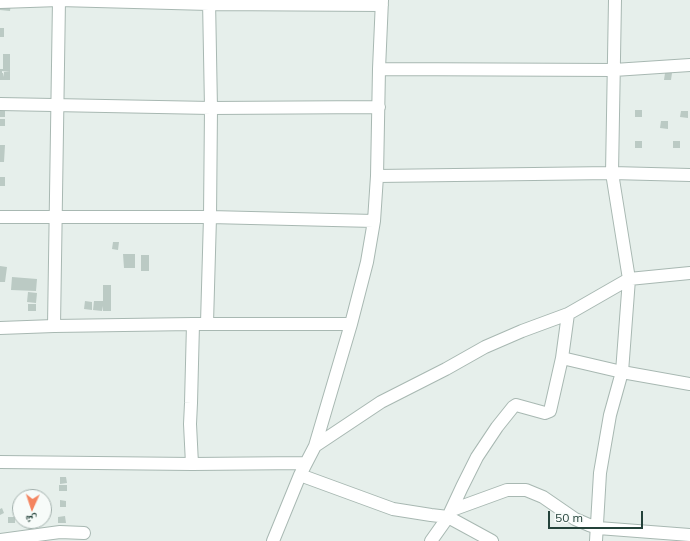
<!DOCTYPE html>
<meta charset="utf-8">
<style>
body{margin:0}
#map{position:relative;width:690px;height:541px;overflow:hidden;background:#e6efeb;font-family:Mulish,"Noto Naskh Arabic",sans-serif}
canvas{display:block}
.north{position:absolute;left:12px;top:489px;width:40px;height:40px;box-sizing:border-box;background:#f7fbf9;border:1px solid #a3b1ad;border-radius:50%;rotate:183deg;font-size:11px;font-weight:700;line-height:16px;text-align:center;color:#24423a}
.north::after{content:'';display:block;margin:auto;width:14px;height:18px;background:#f4845f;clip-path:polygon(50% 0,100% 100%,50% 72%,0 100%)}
.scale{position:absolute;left:548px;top:511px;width:95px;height:18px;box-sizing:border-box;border:2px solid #24423a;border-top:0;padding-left:5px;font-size:12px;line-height:14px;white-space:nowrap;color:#24423a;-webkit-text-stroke:3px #f7fbf9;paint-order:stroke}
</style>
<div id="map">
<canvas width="690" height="541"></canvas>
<div class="north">ش</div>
<div class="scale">50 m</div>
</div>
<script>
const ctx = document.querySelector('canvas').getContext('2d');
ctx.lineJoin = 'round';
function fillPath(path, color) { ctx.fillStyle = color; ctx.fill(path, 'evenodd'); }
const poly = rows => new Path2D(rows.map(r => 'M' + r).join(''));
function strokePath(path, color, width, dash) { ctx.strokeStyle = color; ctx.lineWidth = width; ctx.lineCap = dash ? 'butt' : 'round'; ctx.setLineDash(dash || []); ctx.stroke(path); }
fillPath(poly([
 [0,2,11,3,10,11,0,10],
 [0,28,4,28,4,37,0,37],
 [3,54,10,54,10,72,2,71,2,73,3,73,4,77,4,72,10,72,10,80,0,80,0,69,3,69],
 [665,73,672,73,671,80,664,80],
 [0,108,5,108,5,117,0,117],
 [635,110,642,110,642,117,635,117],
 [681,111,688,111,688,118,680,117],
 [0,119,5,119,5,126,0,126],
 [661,121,668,121,668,129,660,128],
 [635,141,642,141,642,148,635,148],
 [673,141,680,141,680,148,673,148],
 [0,145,5,145,4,162,0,162],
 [0,177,5,177,5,186,0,186],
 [113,242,119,242,118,250,112,249],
 [123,254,135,254,135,268,124,268],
 [141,255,149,255,149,271,141,271],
 [0,266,7,267,5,282,0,282],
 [12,277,37,279,36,291,11,290],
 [103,285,111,285,111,311,103,311,103,306,102,311,93,310,94,301,103,301],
 [28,292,37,293,36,303,27,302],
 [85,301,92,302,92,310,84,309],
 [28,304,36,304,36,311,28,311],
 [60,477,66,477,67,483,60,484],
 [59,485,67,485,67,491,59,491],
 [33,489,34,496,27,497,25,491],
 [60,500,66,501,66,507,60,507],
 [2,508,4,513,0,515,0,509],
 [65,516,66,523,58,523,58,517],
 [8,517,15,517,15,523,8,523]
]), '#bbcac4');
const street = poly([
 [0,2,59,0,209,4,382,5],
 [379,69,614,70,690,65],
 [0,104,211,108,379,107],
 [377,176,612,173,690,175],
 [0,217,210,217,374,221],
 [207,323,210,217,211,108,209,0],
 [54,326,59,0],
 [0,328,54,326,193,324,351,324],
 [562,358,622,372,690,384],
 [315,446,381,402,446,369,485,347,522,331,568,314,629,279,690,273],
 [0,462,192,464,306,463],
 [192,464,190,424,191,403,193,324],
 [300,475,393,509,431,515,448,517,492,541],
 [452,510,507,490,526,490,543,497,575,519,589,525,598,528,690,535],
 [0,540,60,532,84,533],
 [273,541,300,475,315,446,351,324,367,262,374,221,377,176,379,69,382,0],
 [431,541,448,517,462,487,477,457,497,427,513,407,516,405,545,413,550,411,562,358,568,314],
 [596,541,600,473,610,415,622,372,629,279,612,173,615,0]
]);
strokePath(street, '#a8b8b2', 14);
strokePath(street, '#fff', 12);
</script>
